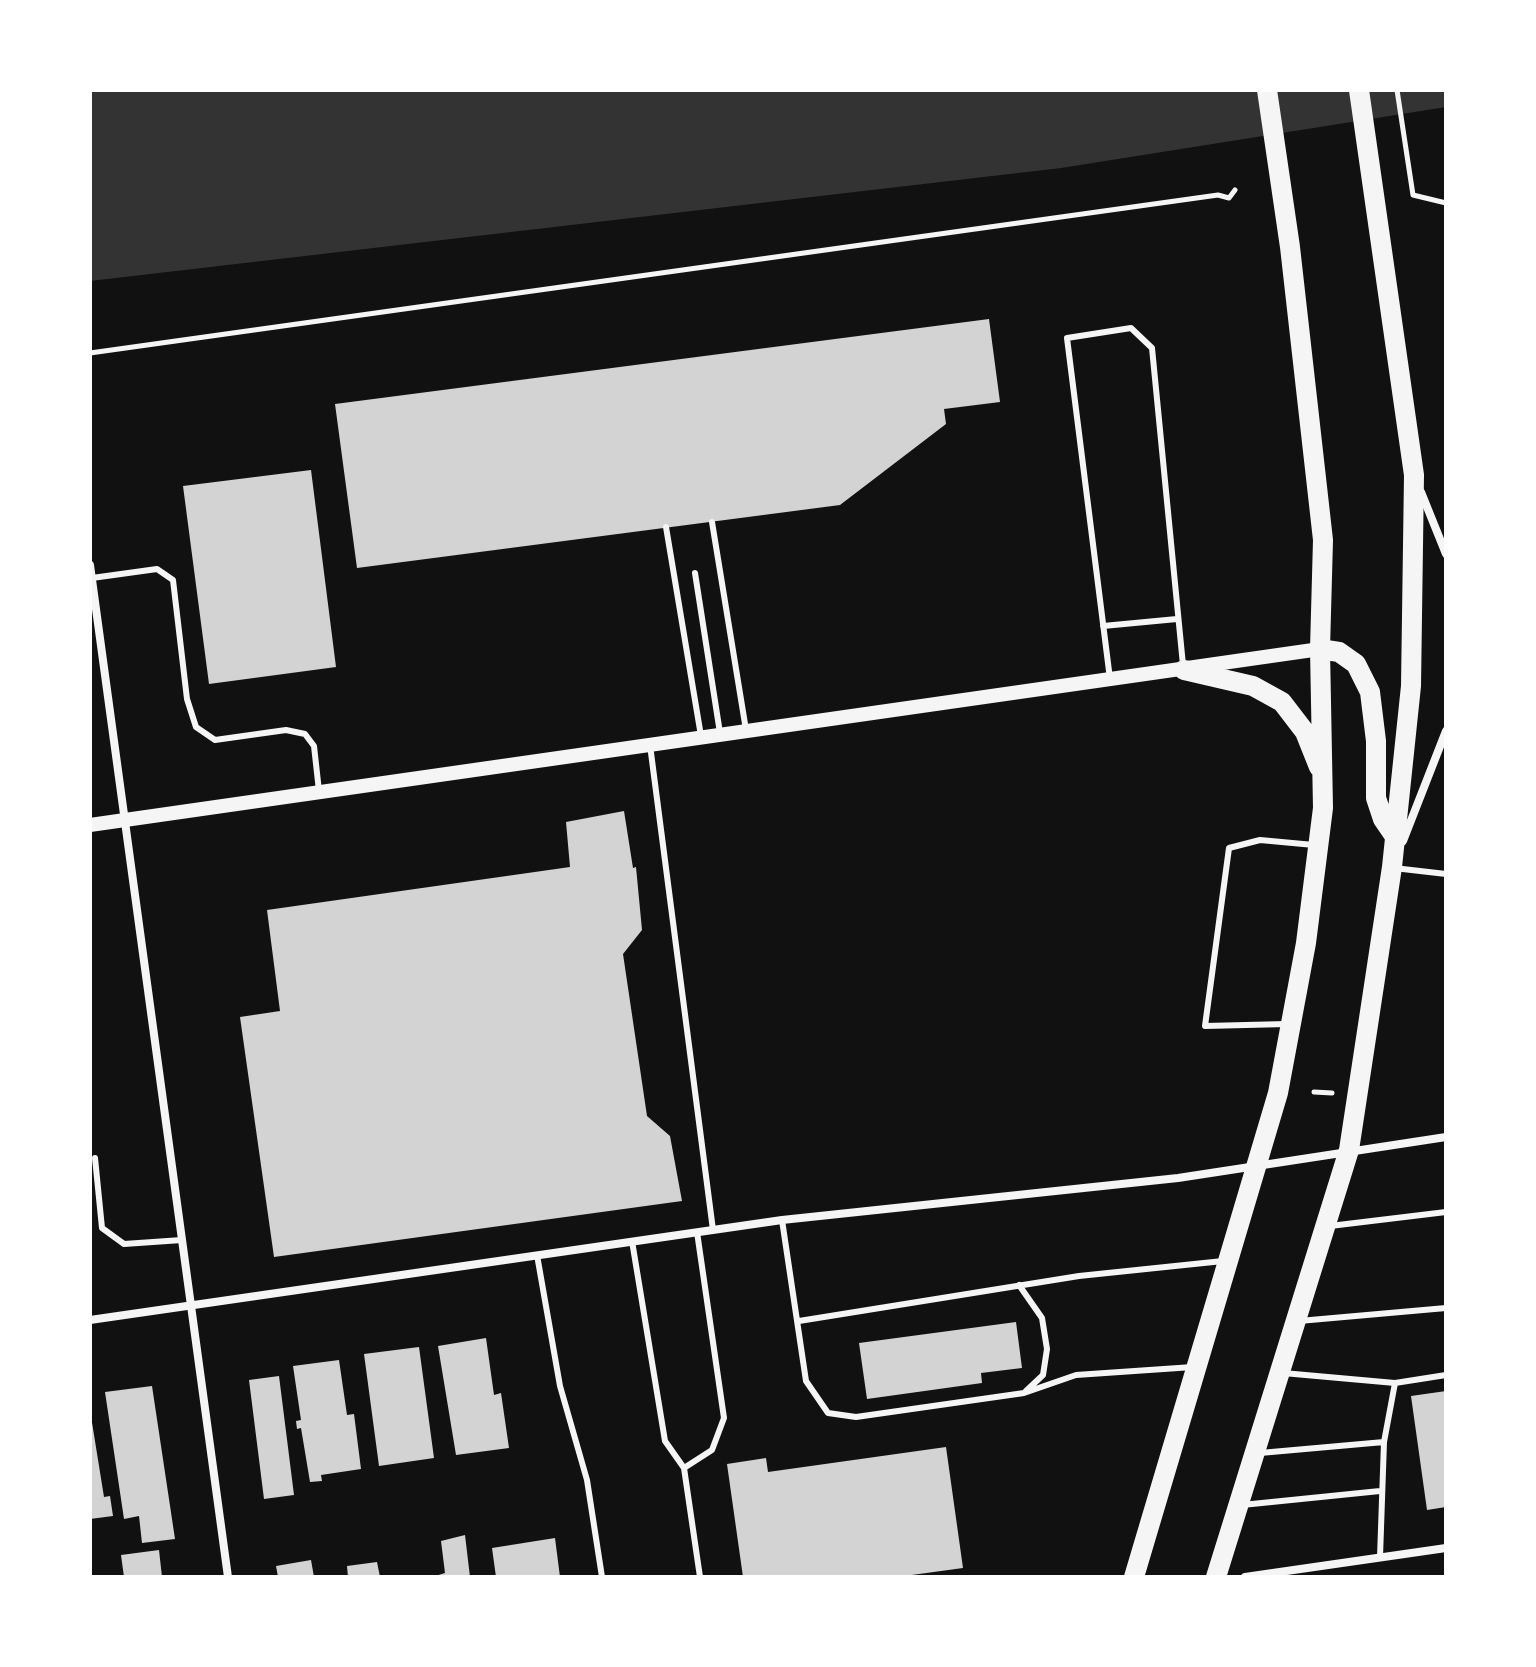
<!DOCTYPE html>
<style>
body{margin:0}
#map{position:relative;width:1536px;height:1667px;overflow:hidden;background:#111;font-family:"DM Sans",sans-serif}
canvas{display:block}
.frame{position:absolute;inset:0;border:92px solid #fff;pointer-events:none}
</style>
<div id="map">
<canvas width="1536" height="1667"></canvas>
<div class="frame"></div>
</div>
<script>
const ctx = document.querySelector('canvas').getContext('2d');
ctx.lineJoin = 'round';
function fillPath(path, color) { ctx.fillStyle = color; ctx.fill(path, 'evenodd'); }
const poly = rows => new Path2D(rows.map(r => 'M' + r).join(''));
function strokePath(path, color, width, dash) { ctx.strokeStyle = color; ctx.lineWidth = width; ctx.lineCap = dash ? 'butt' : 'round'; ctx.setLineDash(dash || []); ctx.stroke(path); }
fillPath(poly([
 [90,90,1446,90,1446,107,1061,168,90,281]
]), '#333');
fillPath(poly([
 [989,319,1000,402,944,409,946,424,840,505,357,568,335,404],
 [311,470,336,667,209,684,183,486],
 [624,811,633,868,636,867,642,930,623,954,647,1116,670,1136,682,1201,274,1257,240,1017,280,1011,267,910,570,867,566,822],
 [1016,1322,1022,1368,981,1373,982,1383,867,1399,859,1343],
 [486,1338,494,1395,501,1393,509,1448,456,1455,438,1346],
 [419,1347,434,1458,379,1466,364,1354],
 [339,1360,347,1415,354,1414,361,1469,321,1475,322,1481,310,1482,301,1428,297,1429,296,1421,301,1420,293,1366],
 [279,1376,294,1495,264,1499,249,1380],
 [152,1386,175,1539,142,1543,139,1516,124,1519,105,1392],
 [1446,1391,1446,1507,1427,1510,1411,1396],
 [90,1410,104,1497,110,1496,113,1516,90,1519],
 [946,1447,963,1568,897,1577,743,1577,727,1464,766,1458,768,1472],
 [465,1535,470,1577,432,1577,445,1573,441,1541],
 [555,1538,560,1577,496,1577,492,1548],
 [159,1550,162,1577,124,1577,121,1555],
 [311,1560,314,1577,278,1577,276,1566],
 [377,1562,380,1577,348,1577,347,1566]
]), '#d3d3d3');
strokePath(poly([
 [1397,90,1413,195,1446,203],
 [90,353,1218,195,1229,198,1235,190],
 [1314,1092,1332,1093]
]), '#f5f5f5', 5);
strokePath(poly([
 [712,522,746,730],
 [666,527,701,736],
 [695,573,720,733],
 [92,578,157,569,173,580,187,699,196,727,215,740,286,730,305,734,314,746,319,791],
 [1103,626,1177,619],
 [1110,679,1067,338,1131,328,1152,348,1183,665],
 [650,745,713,1230],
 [1394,868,1446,874],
 [1287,1024,1205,1026,1229,848,1260,840,1314,845],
 [95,1158,102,1228,124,1244,182,1240],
 [782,1220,806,1381,828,1413,856,1417,1024,1393,1076,1375,1193,1367],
 [1330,1226,1446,1212],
 [632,1241,665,1441,684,1468,700,1577],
 [537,1255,560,1386,587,1480,602,1577],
 [1019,1285,1042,1318,1047,1349,1043,1375,1026,1391],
 [799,1321,1079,1276,1223,1261],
 [1299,1321,1446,1308],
 [1283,1373,1395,1383],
 [1260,1453,1384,1442],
 [684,1468,712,1450,724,1418,697,1232],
 [1242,1505,1380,1491],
 [1380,1557,1384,1442,1395,1383,1446,1375]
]), '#f5f5f5', 6);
strokePath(poly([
 [1421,492,1446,554],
 [90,565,228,1577],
 [1403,841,1446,731],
 [90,1320,782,1220,1178,1178,1446,1137],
 [1245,1577,1446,1548]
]), '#f5f5f5', 8);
strokePath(poly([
 [90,825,1320,649]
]), '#f5f5f5', 14);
strokePath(poly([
 [1320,649,1339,652,1356,664,1370,692,1376,741,1376,798,1383,819,1396,838],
 [1184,670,1253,686,1282,702,1305,732,1319,767],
 [1134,1577,1278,1093,1306,943,1323,808,1320,649,1323,540,1290,247,1267,90],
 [1216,1577,1349,1150,1392,867,1411,686,1414,475,1359,90]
]), '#f5f5f5', 20);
</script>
